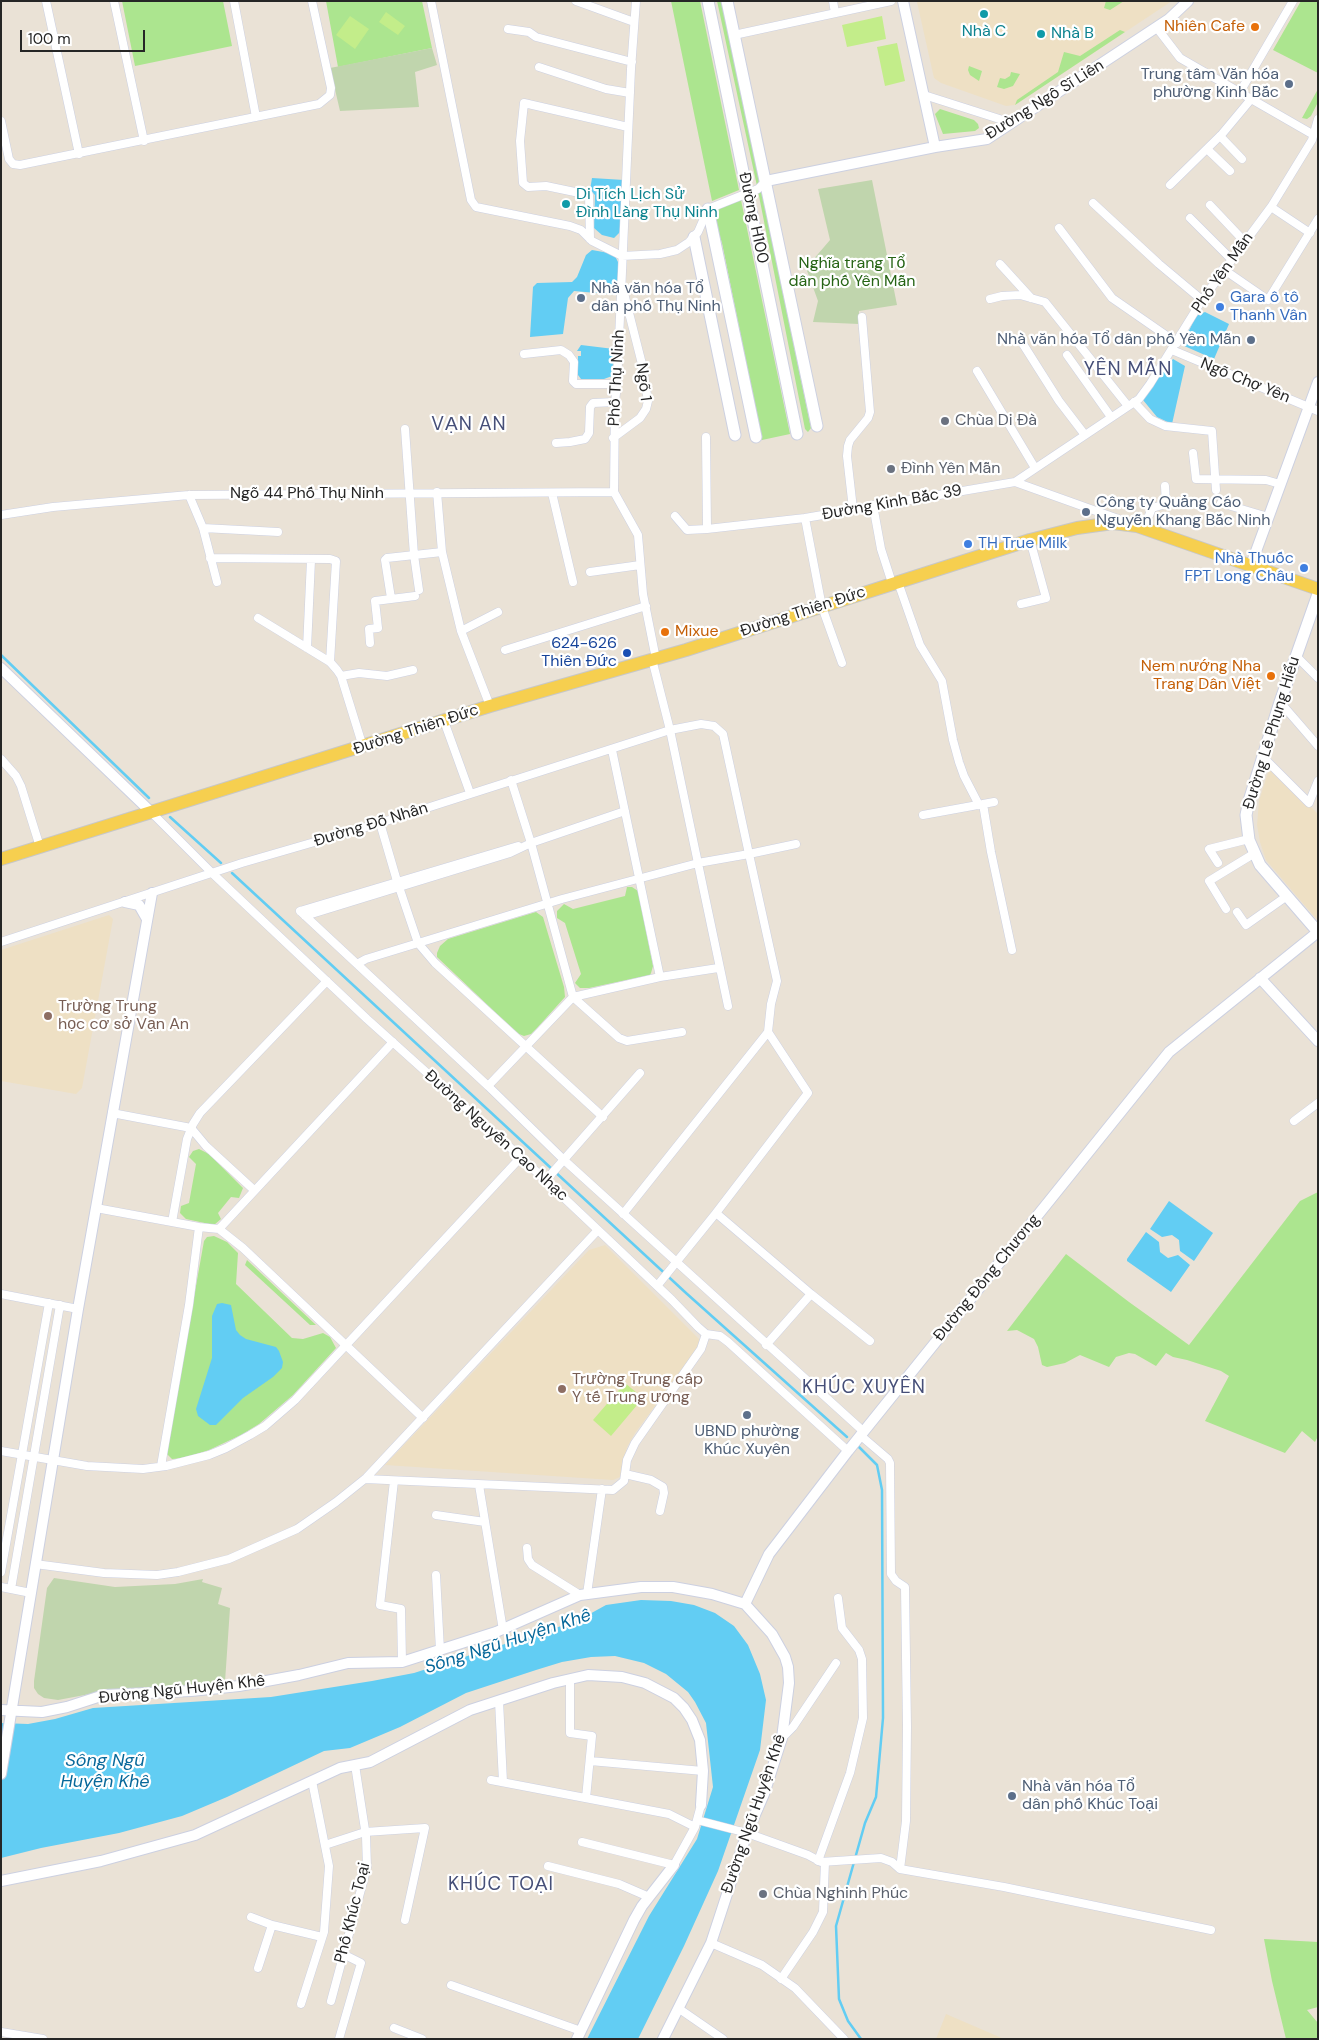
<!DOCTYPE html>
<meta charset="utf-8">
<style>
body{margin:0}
#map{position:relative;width:1319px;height:2040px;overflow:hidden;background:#eae2d6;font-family:"DM Sans",sans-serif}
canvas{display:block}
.frame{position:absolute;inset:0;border:2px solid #262626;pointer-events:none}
.scale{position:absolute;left:20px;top:30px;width:125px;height:22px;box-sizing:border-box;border:2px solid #262626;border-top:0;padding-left:6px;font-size:15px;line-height:18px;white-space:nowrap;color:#262626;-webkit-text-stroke:4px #fff;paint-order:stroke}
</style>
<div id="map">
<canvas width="1319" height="2040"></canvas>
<div class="frame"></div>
<div class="scale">100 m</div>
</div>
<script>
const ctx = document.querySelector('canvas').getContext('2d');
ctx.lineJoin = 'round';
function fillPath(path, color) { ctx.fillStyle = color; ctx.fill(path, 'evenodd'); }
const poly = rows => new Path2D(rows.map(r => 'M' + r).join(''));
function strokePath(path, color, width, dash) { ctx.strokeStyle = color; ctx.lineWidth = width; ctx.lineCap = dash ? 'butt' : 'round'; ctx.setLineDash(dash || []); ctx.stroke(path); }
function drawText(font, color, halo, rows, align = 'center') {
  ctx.font = font + ' "DM Sans",sans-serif'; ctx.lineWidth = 4.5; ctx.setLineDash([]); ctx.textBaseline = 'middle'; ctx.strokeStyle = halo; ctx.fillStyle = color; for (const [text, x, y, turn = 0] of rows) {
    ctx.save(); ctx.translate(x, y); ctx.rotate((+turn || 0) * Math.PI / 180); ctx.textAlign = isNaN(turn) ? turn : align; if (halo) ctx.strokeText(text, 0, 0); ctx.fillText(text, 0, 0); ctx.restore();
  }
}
fillPath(poly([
 [1172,1,1015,105,1006,106,941,83,934,78,917,2],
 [1270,766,1318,814,1318,921,1266,860,1260,842,1257,825,1259,801],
 [109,915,113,919,82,1088,76,1094,1,1081,1,950],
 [605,1245,700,1340,700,1345,635,1433,627,1447,620,1477,613,1480,385,1465,589,1250],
 [946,2014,1004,2039,936,2039]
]), '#eee0c4');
fillPath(poly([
 [122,1,223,1,232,46,135,66],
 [326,1,422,1,432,48,338,67],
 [671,1,700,1,739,190,712,201],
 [717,1,722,1,760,179,757,186],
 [1106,1,1124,1,1110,10,1104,8],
 [1301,1,1318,1,1318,73,1273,50],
 [1120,30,1125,32,1015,105,1017,100,1058,72,1064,52,1080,56],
 [969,66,982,71,979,81,970,75,968,70],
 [1011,72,1020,74,1013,86,1004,89,997,87,1000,78,1005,79,1010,76],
 [1318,89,1318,102,1311,116,1307,119,1302,118],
 [940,109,974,120,978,124,979,128,975,131,943,134,935,114],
 [758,191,761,191,762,193,811,428,808,432,805,429],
 [741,200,790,434,762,440,722,243,712,213,714,209],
 [627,887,632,887,638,891,653,966,651,973,650,975,589,988,580,988,575,983,581,974,565,923,557,918,557,911,564,904,573,909,625,896],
 [536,912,543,917,564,987,565,997,537,1028,531,1034,524,1036,519,1034,495,1012,437,957,437,953,440,946,448,939],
 [199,1149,209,1154,243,1188,239,1198,231,1197,218,1213,221,1219,214,1225,186,1219,180,1213,181,1206,189,1203,196,1164,189,1157,193,1151],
 [1318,1192,1318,1436,1315,1442,1302,1431,1285,1453,1205,1421,1229,1376,1221,1371,1187,1360,1173,1357,1166,1353,1156,1366,1135,1354,1129,1353,1116,1357,1109,1367,1080,1355,1065,1363,1047,1367,1042,1365,1038,1347,1034,1339,1017,1330,1007,1331,1066,1254,1129,1302,1189,1345,1300,1201],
 [214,1236,227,1242,238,1253,236,1284,292,1338,303,1339,323,1333,330,1337,336,1348,293,1395,259,1424,241,1435,209,1450,185,1458,172,1459,167,1454,170,1432,204,1241,207,1237],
 [247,1260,316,1325,310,1325,245,1265],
 [1264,1939,1318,1942,1318,2007,1307,2010,1318,2023,1318,2039,1286,2039,1272,1981]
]), '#ace58f');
fillPath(poly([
 [432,48,437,65,415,72,419,107,340,111,330,68],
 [872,180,897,305,859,311,859,324,813,322,818,301,806,268,830,240,818,189],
 [54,1578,115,1587,175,1584,203,1579,202,1582,222,1588,218,1604,230,1608,225,1682,106,1691,58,1700,44,1698,38,1694,34,1688,34,1681,47,1588]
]), '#c0d5ad');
fillPath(poly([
 [386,12,405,26,398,35,379,22],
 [350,16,369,29,355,49,336,35],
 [882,16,886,39,847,47,842,25],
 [897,43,905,81,885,86,877,47],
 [625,1383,643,1398,611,1436,593,1420]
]), '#c3ed8a');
fillPath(poly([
 [592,178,624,180,621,231,614,238,602,235,594,228,595,195,590,190],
 [592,250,609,253,615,256,618,262,618,295,574,291,568,298,563,334,530,337,533,287,537,283,572,282,577,277,586,255],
 [1205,312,1229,324,1214,359,1182,345,1196,316],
 [581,345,614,349,612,376,604,379,581,379,578,375,578,356,581,356,581,351,577,351],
 [1173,359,1185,366,1172,424,1157,417,1143,400,1144,396],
 [1169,1201,1213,1233,1194,1261,1180,1251,1179,1240,1172,1235,1162,1237,1150,1229],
 [1146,1232,1159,1242,1160,1252,1168,1258,1178,1255,1190,1265,1171,1292,1127,1261,1127,1259],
 [222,1303,231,1305,236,1330,240,1335,246,1339,276,1347,279,1351,283,1362,282,1368,273,1377,243,1398,216,1425,210,1425,198,1416,196,1409,212,1358,212,1316,217,1304],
 [641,1600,671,1601,694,1605,715,1613,734,1626,748,1645,760,1674,766,1700,760,1750,718,1871,684,1946,638,2039,587,2039,649,1916,697,1839,713,1787,706,1723,695,1702,688,1692,666,1674,644,1663,615,1656,591,1657,562,1662,536,1670,466,1693,400,1727,350,1748,324,1751,227,1797,182,1816,119,1833,41,1848,1,1858,1,1723,28,1724,55,1719,93,1708,271,1697,372,1681,414,1673,577,1621,606,1605]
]), '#62cdf3');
strokePath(poly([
 [1,655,149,798],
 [170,817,221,863],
 [232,873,686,1293,847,1437],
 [857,1445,877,1465,882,1490,883,1718,876,1797,865,1823,836,1926,839,1999,848,2021,861,2039]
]), '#62cdf3', 2.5);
const minor = poly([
 [46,1,79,154],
 [114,1,144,141],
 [234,1,256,117],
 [431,1,471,200,476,207,570,226,581,230,592,241,622,256,660,254,677,250,689,242,698,232,708,209,758,189,766,181],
 [576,1,634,22],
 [636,1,631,69,617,384,615,402,614,492,638,535,643,594,656,659],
 [833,1,835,13],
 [1157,28,1180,58,1312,134],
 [508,29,529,32,536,37,632,62],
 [734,35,891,1],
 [539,67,606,89,630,93],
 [1240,92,1293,1],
 [924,95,1012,123],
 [1,121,9,159,13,164,20,165,319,104,330,95,331,88,312,1],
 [1220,136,1242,159],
 [1207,149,1230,171],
 [1170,185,1222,134,1252,98],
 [1093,203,1159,264,1202,300],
 [1210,205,1244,241],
 [1271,207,1310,233],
 [1190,218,1231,259],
 [1059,228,1112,298,1177,343],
 [590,239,589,195,546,186,528,187,523,183,520,141,524,103,628,127],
 [1000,264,1031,298],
 [1223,269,1268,300,1318,219],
 [990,299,1002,296,1020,295,1045,302,1128,406],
 [1021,341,1059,401,1085,435],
 [1172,350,1318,411],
 [524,354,561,350,569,355,574,362,573,381,576,384,617,384],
 [1067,355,1111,417],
 [977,371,1035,468],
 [1134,402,1150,419,1165,426,1212,431,1216,490],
 [405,429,414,555,419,590],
 [706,437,707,529],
 [613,438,640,418,646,409,648,401,642,364,624,293],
 [556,443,570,442,585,439,589,433,590,407,593,403,615,402],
 [1193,453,1196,479,1266,480,1280,484],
 [1015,482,1139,399,1150,384,1202,300,1271,207,1312,140,1318,119],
 [437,492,442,552,461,631,490,706],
 [552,493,573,582],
 [189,495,203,528,217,582],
 [1221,503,1268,517],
 [873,505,881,549,892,583],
 [853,509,847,456,848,446,850,440,868,418,870,412,862,317],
 [1,515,53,507,189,495,614,492],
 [675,516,687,530,707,529,805,518,1015,482,1124,521],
 [805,518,822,607,842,663],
 [203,528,278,532],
 [1144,528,1152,508,1166,504,1165,486],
 [210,558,330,559,336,561,330,662],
 [590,572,640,565],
 [898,582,920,645,942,681,953,740,959,762,964,776,979,805],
 [391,598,385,560,387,558,442,552],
 [1021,604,1046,598,1030,540],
 [258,618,330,662,337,670,341,676,363,747],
 [461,631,498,612],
 [370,643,369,629,378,628,375,601,415,596],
 [307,648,311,560],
 [505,650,646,606],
 [1296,656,1318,678],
 [341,676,359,673,387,676,413,670],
 [1280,702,1318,746],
 [444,721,470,793],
 [612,750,660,977],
 [1263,757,1309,803,1318,781],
 [1,759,16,776,21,786,40,847],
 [511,780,531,843,573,997,619,1038,627,1041,682,1032],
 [983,804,991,852,1012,950],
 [151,812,212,873,367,1019,524,1160,672,1300,698,1327,706,1334,720,1336,728,1342,848,1451],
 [923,815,994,802],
 [380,823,397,881,418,943,435,963,603,1117],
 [1218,863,1209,849,1249,839],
 [1226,909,1209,881,1255,853],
 [300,911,488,1086,564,1160,863,1431],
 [300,911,518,846],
 [1237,912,1246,925,1287,896],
 [305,916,510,853,531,843,625,811],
 [1,942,242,863,380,823,670,730,652,659],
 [357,964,366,959,562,899,698,863,749,854,777,981,771,1004,768,1032],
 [728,1006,670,730,701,724,714,726,723,734,749,854,796,844],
 [488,1086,573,997,660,977,718,968],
 [112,1113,191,1128,206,1146,254,1190],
 [1294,1121,1318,1103],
 [546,1180,640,1073],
 [96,1208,199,1227,219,1229,243,1248,423,1418],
 [623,1214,768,1032,808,1093,716,1213,811,1294,870,1341],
 [172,1222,187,1139,193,1124,200,1113,327,981],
 [219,1229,393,1042],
 [657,1286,716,1213],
 [1,1294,78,1309],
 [766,1345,811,1294],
 [860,1435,888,1459,890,1463,891,1574,896,1581,905,1587,907,1727,906,1821,900,1869],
 [1,1451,87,1466,143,1469,166,1466,209,1455,226,1448,250,1435,265,1426,295,1400,521,1157],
 [161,1466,189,1305,199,1227],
 [625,1474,651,1480,663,1487,664,1493,660,1511],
 [365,1479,613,1490,624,1481,627,1460,635,1443,701,1349,706,1334],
 [394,1481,380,1605,401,1609,402,1662],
 [479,1485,503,1630],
 [436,1515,485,1522],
 [527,1548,528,1559,532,1565,580,1595],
 [35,1564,104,1573,157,1575,178,1572,229,1559,297,1529,336,1502,366,1478,598,1230],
 [1,1572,49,1303],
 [436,1575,440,1650],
 [1,1587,31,1593],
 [11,1589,60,1305],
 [587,1594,602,1489],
 [570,1679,570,1733,592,1736,586,1798],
 [499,1701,503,1782],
 [782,1738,793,1727,836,1663],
 [590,1761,703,1771],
 [491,1780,669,1814,695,1827],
 [697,1820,747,1833,808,1855,821,1862,881,1858,892,1862,900,1869,1004,1887,1211,1930],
 [582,1842,674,1865,695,1827,701,1805],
 [325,1845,365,1832,425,1828,405,1920],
 [818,1861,850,1773,863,1718,862,1659,859,1650,842,1628,838,1598],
 [548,1866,619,1884,649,1897],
 [251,1917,272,1925,258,1968],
 [272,1925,322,1937],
 [711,1943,762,1965,795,1988,844,2039],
 [781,1979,813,1932,823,1912,825,1862],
 [451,1985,581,2031],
 [331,2001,367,1867,366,1836,355,1765],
 [301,2004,324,1932,329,1866,312,1781],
 [678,2008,723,2039],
 [394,2028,422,2039],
 [1,2032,43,2039],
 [339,2039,361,1963,343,1954]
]);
const tertiary = poly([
 [903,1,935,147],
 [766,181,935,147,987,139,1169,19,1188,1],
 [1251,565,1318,382],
 [1,668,151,812],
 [125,902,139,905,147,919],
 [1260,978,1318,1041],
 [745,1604,769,1554,848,1451,1169,1052,1318,932],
 [1,1710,42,1712,67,1707,104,1695,191,1691,239,1686,299,1675,348,1663,402,1662,496,1632,580,1595,641,1587,673,1587,712,1594,745,1604,772,1634,785,1657,788,1667,789,1683,782,1738,764,1794,747,1833,711,1943,663,2039],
 [1,1774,78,1309,152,893],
 [1,1881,101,1861,195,1835,340,1768,370,1762,470,1710,553,1683,588,1675,622,1677,645,1683,674,1698,684,1708,692,1720,700,1740,703,1771,701,1805],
 [577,2039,634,1920,642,1906,674,1865]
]);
const secondary = poly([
 [708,1,797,434],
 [727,1,817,426],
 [708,209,756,437],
 [694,237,735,435],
 [1318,594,1280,702,1249,801,1246,815,1249,840,1260,865,1318,932]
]);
const primary = poly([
 [1,859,490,706,686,650,1030,540,1077,528,1113,523,1137,526,1318,589]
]);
strokePath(minor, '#ccd0e1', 9);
strokePath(tertiary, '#ccd0e1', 12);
strokePath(secondary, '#ccd0e1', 13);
strokePath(primary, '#c7c7c7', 14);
strokePath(minor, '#fff', 8);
strokePath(tertiary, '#fff', 10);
strokePath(secondary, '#fff', 11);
strokePath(primary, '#f6cf4f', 12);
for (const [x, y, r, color] of [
 [984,14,5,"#0f9aa8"],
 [1255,27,5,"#e8710a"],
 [1041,34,5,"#0f9aa8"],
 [1289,84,5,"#5c6f8a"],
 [566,204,5,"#0f9aa8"],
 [581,298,5,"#5c6f8a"],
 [1220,307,5,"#3f7fe0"],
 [1251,340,5,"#5c6f8a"],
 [945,421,5,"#6b7280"],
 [891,469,5,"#6b7280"],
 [1086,512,5,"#5c6f8a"],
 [968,544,5,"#3f7fe0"],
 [1304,568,5,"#3f7fe0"],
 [665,632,5,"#e8710a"],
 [627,653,5,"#1a4fb4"],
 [1271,676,5,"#e8710a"],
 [48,1016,5,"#8d6e63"],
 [562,1389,5,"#8d6e63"],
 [747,1415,5,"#5c6f8a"],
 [1012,1796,5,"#5c6f8a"],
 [763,1894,5,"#6b7280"]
]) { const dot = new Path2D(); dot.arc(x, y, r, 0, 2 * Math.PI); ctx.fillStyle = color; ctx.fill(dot); strokePath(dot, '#fff', 2); }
drawText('16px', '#c56008', '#fff', [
 ["Nhiên Cafe",1245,27],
 ["Mixue",675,632,"left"],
 ["Nem nướng Nha",1261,667],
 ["Trang Dân Việt",1261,685]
], 'right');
drawText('16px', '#0d838f', '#fff', [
 ["Nhà C",984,32,"center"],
 ["Nhà B",1051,34],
 ["Di Tích Lịch Sử",576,195],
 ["Đình Làng Thụ Ninh",576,213]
], 'left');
drawText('16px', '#4e5e75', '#fff', [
 ["Trung tâm Văn hóa",1279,75,"right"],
 ["phường Kinh Bắc",1279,93,"right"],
 ["Nhà văn hóa Tổ",591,289],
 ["dân phố Thụ Ninh",591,307],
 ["Nhà văn hóa Tổ dân phố Yên Mẫn",1241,340,"right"],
 ["Công ty Quảng Cáo",1096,503],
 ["Nguyễn Khang Bắc Ninh",1096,521],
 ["UBND phường",747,1432,"center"],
 ["Khúc Xuyên",747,1450,"center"],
 ["Nhà văn hóa Tổ",1022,1787],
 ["dân phố Khúc Toại",1022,1805]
], 'left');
drawText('16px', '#262626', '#fff', [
 ["Đường Ngô Sĩ Liên",1045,100,-32],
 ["Đường H100",753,218,78],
 ["Phố Yên Mẫn",1223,273,-55],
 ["Phố Thụ Ninh",617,378,-87],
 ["Ngõ Chợ Yên",1245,381,22],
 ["Ngõ 1",643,382,83],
 ["Ngõ 44 Phố Thụ Ninh",307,494],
 ["Đường Kinh Bắc 39",892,503,-10],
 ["Đường Thiên Đức",803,612,-18],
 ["Đường Thiên Đức",416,730,-18],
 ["Đường Lê Phụng Hiểu",1272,733,-73],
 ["Đường Đỗ Nhân",371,825,-17],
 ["Đường Nguyễn Cao Nhạc",496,1136,42],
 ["Đường Đồng Chương",987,1278,-51],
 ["Đường Ngũ Huyện Khê",182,1690,-6],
 ["Đường Ngũ Huyện Khê",754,1814,-71],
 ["Phố Khúc Toại",353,1913,-76]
]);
drawText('16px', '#266415', '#fff', [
 ["Nghĩa trang Tổ",852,264],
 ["dân phố Yên Mẫn",852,282]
]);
drawText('16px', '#366cbe', '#fff', [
 ["Gara ô tô",1230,298],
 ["Thanh Vân",1230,316],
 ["TH True Milk",978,544],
 ["Nhà Thuốc",1294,559,"right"],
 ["FPT Long Châu",1294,577,"right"]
], 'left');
drawText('16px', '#5b616d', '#fff', [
 ["Chùa Di Đà",955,421],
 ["Đình Yên Mẫn",901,469],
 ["Chùa Nghinh Phúc",773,1894]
], 'left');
drawText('16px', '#164399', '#fff', [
 ["624-626",617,644],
 ["Thiên Đức",617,662]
], 'right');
drawText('16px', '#785e54', '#fff', [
 ["Trường Trung",58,1007],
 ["học cơ sở Vạn An",58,1025],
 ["Trường Trung cấp",572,1380],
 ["Y tế Trung ương",572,1398]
], 'left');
drawText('italic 18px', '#07689a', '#fff', [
 ["Sông Ngũ Huyện Khê",508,1642,-18],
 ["Sông Ngũ",105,1761],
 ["Huyện Khê",105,1782]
]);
ctx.letterSpacing = '1px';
drawText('19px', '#464f78', '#fff', [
 ["YÊN MẪN",1128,370],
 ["VẠN AN",469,425],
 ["KHÚC XUYÊN",864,1388],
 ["KHÚC TOẠI",501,1885]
]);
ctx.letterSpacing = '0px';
</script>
